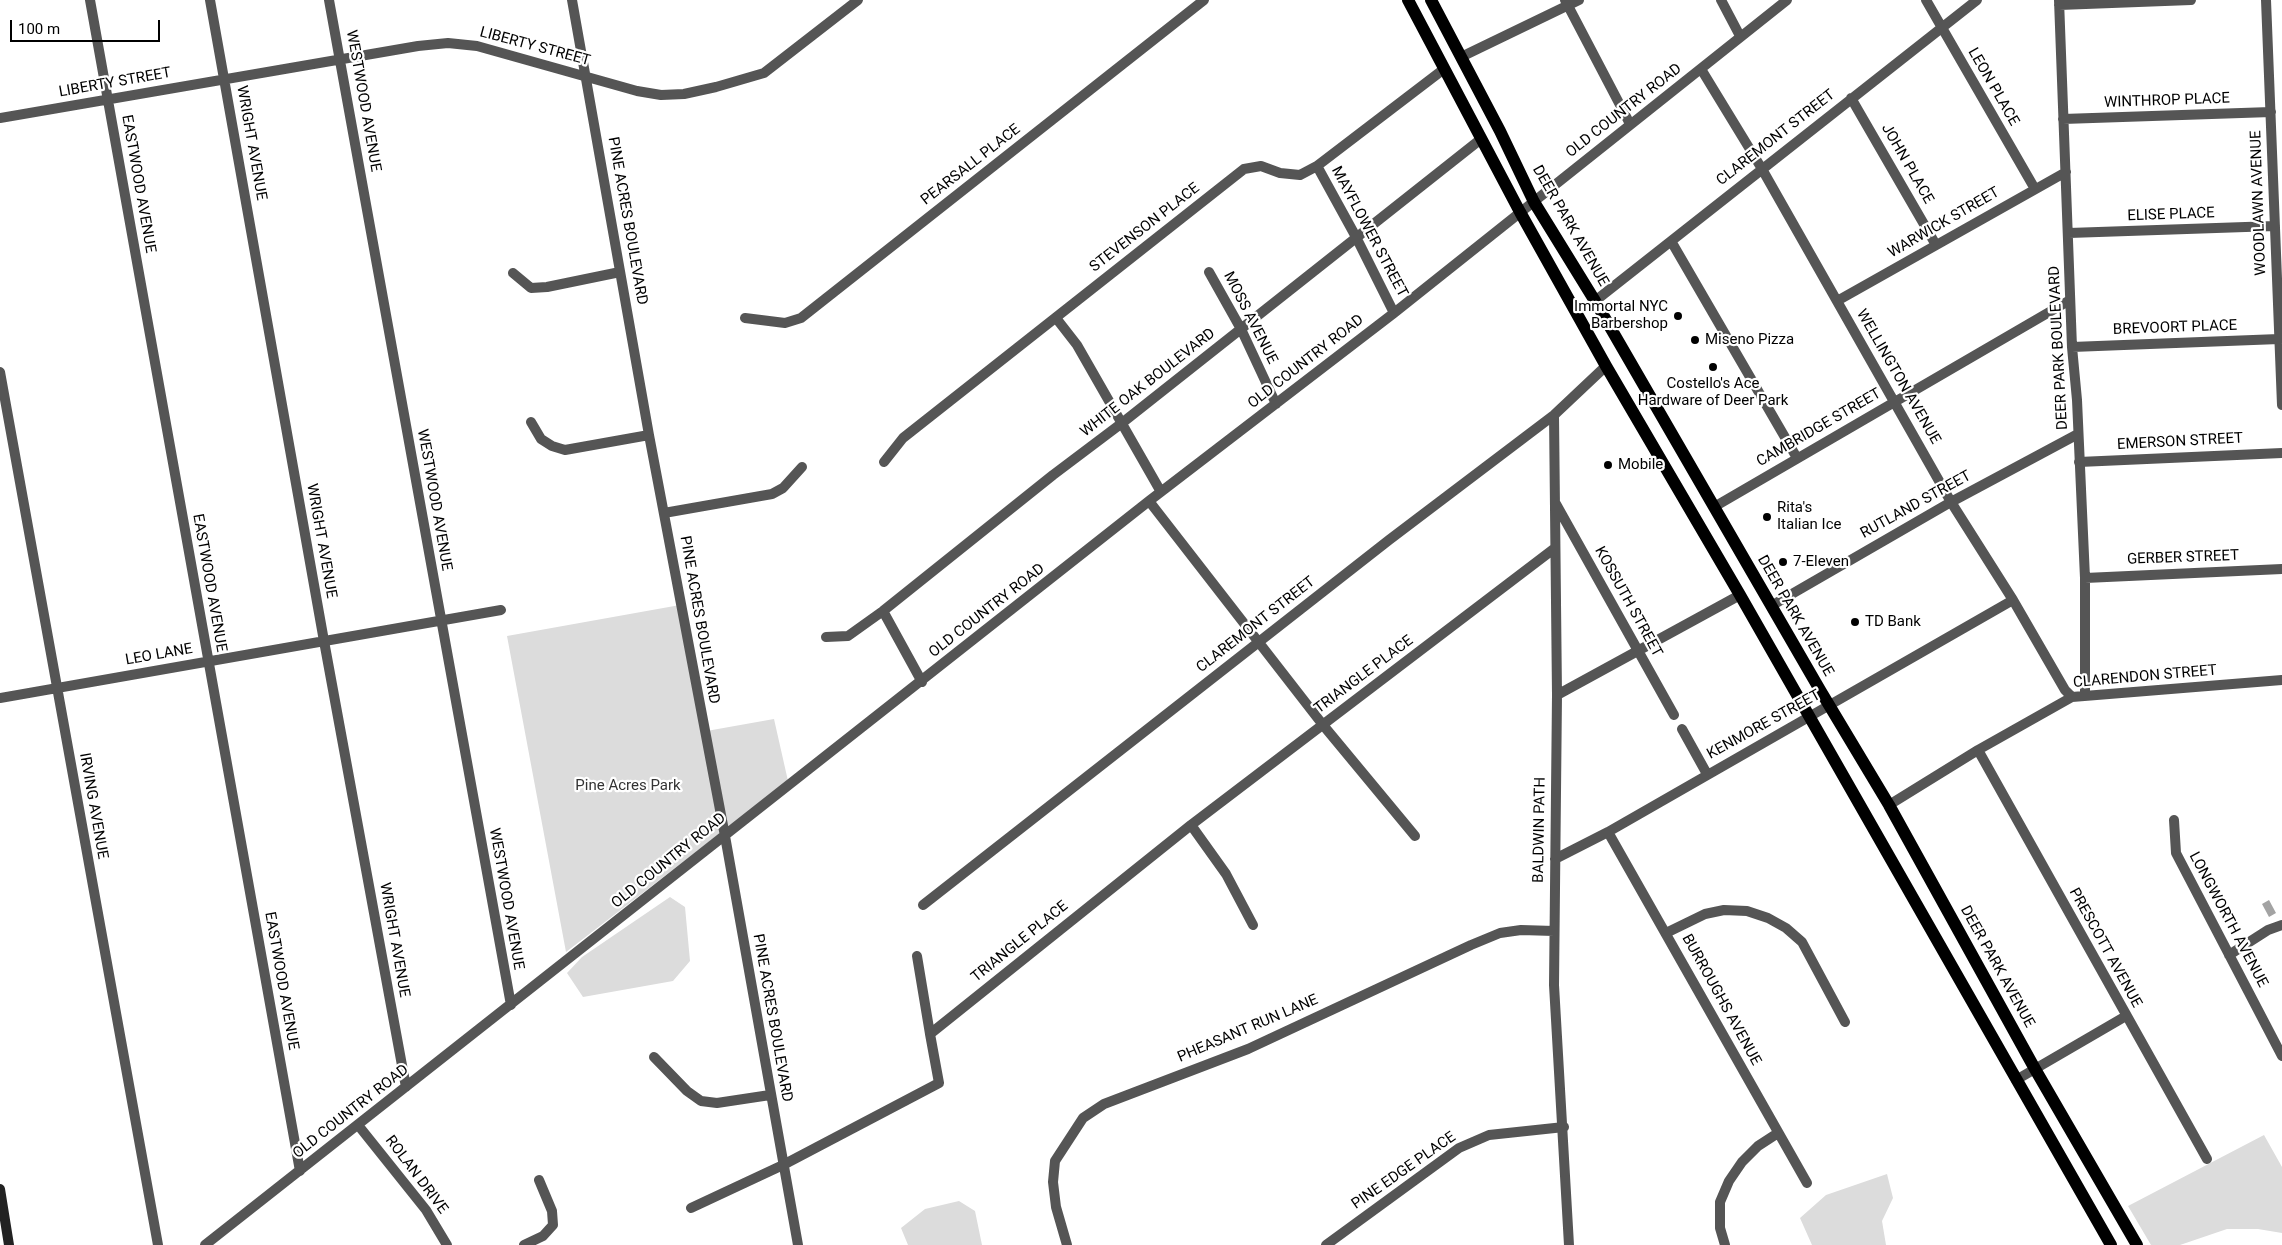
<!DOCTYPE html>
<style>
body{margin:0}
#map{position:relative;width:2282px;height:1245px;overflow:hidden;background:#fff;font-family:Roboto,sans-serif}
canvas{display:block}
.scale{position:absolute;left:10px;top:20px;width:150px;height:22px;box-sizing:border-box;border:2px solid #000;border-top:0;padding-left:6px;font-size:15px;line-height:18px;white-space:nowrap;color:#000;-webkit-text-stroke:4px #fff;paint-order:stroke}
</style>
<div id="map">
<canvas width="2282" height="1245"></canvas>
<div class="scale">100 m</div>
</div>
<script>
const ctx = document.querySelector('canvas').getContext('2d');
ctx.lineJoin = 'round';
function fillPath(path, color) { ctx.fillStyle = color; ctx.fill(path, 'evenodd'); }
const poly = rows => new Path2D(rows.map(r => 'M' + r).join(''));
function strokePath(path, color, width, dash) { ctx.strokeStyle = color; ctx.lineWidth = width; ctx.lineCap = dash ? 'butt' : 'round'; ctx.setLineDash(dash || []); ctx.stroke(path); }
function drawText(font, color, halo, rows, align = 'center') {
  ctx.font = font + ' Roboto,sans-serif'; ctx.lineWidth = 4.5; ctx.setLineDash([]); ctx.textBaseline = 'middle'; ctx.strokeStyle = halo; ctx.fillStyle = color; for (const [text, x, y, turn = 0] of rows) {
    ctx.save(); ctx.translate(x, y); ctx.rotate((+turn || 0) * Math.PI / 180); ctx.textAlign = isNaN(turn) ? turn : align; if (halo) ctx.strokeText(text, 0, 0); ctx.fillText(text, 0, 0); ctx.restore();
  }
}
fillPath(poly([
 [680,605,701,732,774,719,788,781,566,952,507,636],
 [670,897,685,907,690,961,673,981,583,997,567,973,582,957],
 [2264,1135,2282,1167,2282,1233,2258,1229,2227,1229,2180,1245,2151,1245,2128,1206],
 [1887,1174,1893,1198,1882,1221,1886,1245,1812,1245,1800,1218,1826,1195],
 [959,1201,975,1211,982,1245,908,1245,901,1228,925,1209]
]), '#dcdcdc');
fillPath(poly([
 [2269,900,2276,913,2269,917,2262,904]
]), '#a3a3a3');
strokePath(poly([
 [90,0,300,1171],
 [210,0,324,641,406,1087],
 [329,0,511,1005],
 [572,0,649,435,725,836,798,1245],
 [1565,0,1630,124],
 [1721,0,1740,36],
 [1926,0,2035,189],
 [2059,0,2072,347,2077,400,2085,578,2085,695],
 [2266,0,2282,405],
 [2059,5,2191,0],
 [1461,57,1579,0],
 [1701,69,1762,169,1951,502,2013,600,2065,690,2072,697],
 [1851,98,1936,245],
 [0,118,418,46,448,43,477,46,637,91,661,95,684,94,716,87,764,73,858,0],
 [2063,119,2271,112],
 [1317,166,1356,237,1394,313],
 [2069,233,2275,226],
 [1671,241,1797,458],
 [1209,272,1241,329,1276,404],
 [513,273,531,288,547,287,620,272],
 [1595,301,1977,0],
 [1837,301,2066,172],
 [745,318,785,323,801,318,1204,0],
 [1056,318,1077,345,1161,492],
 [2072,347,2279,339],
 [0,372,158,1245],
 [1554,415,1557,695,1554,985,1569,1245],
 [531,422,541,439,552,446,565,450,649,435],
 [884,462,903,438,1244,169,1261,166,1280,173,1300,175,1317,166,1444,69],
 [2079,462,2282,453],
 [1149,501,1323,725,1415,836],
 [1556,504,1674,715],
 [1714,507,2070,300],
 [664,513,772,494,783,488,802,467],
 [2085,578,2282,569],
 [1771,606,1951,502,2078,434],
 [883,611,922,682],
 [826,637,848,636,883,611,1053,475,1122,423,1481,139],
 [1557,695,1740,595],
 [0,698,501,610],
 [1682,729,1707,774],
 [1978,750,2207,1159],
 [1889,805,1978,750,2072,697,2282,680],
 [2174,820,2176,853,2282,1056],
 [1191,825,1226,874,1253,925],
 [1608,832,1807,1183],
 [1555,859,1608,832,2013,600],
 [923,905,1389,540,1554,415,1606,366],
 [1666,933,1705,914,1724,910,1747,911,1768,918,1786,928,1802,942,1845,1022],
 [2229,955,2268,930,2282,925],
 [917,956,930,1034,1191,825,1555,548],
 [654,1057,687,1091,701,1101,717,1103,770,1095],
 [2016,1080,2126,1016],
 [358,1125,426,1210,447,1245],
 [691,1208,783,1165,939,1083,930,1034],
 [205,1245,1149,501,1394,313,1787,0],
 [524,1245,543,1236,553,1225,552,1211,539,1180],
 [1067,1245,1056,1207,1053,1182,1055,1161,1083,1118,1104,1104,1248,1049,1471,945,1500,933,1521,930,1554,931],
 [1326,1245,1459,1148,1489,1135,1564,1127],
 [1725,1245,1720,1228,1720,1202,1729,1181,1742,1162,1758,1146,1778,1133]
]), '#555', 10);
strokePath(poly([
 [0,1189,9,1245]
]), '#222', 10);
strokePath(poly([
 [1408,0,1520,212,1606,366,1740,595,2111,1245],
 [1431,0,1500,131,1534,202,1595,301,1820,690,1889,805,2035,1069,2137,1245]
]), '#000', 12);
for (const [x, y, r, color] of [
 [1678,316,5,"#000"],
 [1695,340,5,"#000"],
 [1713,367,5,"#000"],
 [1608,465,5,"#000"],
 [1767,517,5,"#000"],
 [1783,562,5,"#000"],
 [1855,622,5,"#000"]
]) { const dot = new Path2D(); dot.arc(x, y, r, 0, 2 * Math.PI); ctx.fillStyle = color; ctx.fill(dot); strokePath(dot, '#fff', 2); }
drawText('15px', '#000', '#fff', [
 ["LIBERTY STREET",535,47,15],
 ["LIBERTY STREET",115,83,-10],
 ["LEON PLACE",1993,87,60],
 ["WESTWOOD AVENUE",363,101,80],
 ["WINTHROP PLACE",2167,101,-2],
 ["OLD COUNTRY ROAD",1624,111,-38],
 ["CLAREMONT STREET",1776,138,-38],
 ["WRIGHT AVENUE",251,143,80],
 ["JOHN PLACE",1907,164,60],
 ["PEARSALL PLACE",971,165,-38],
 ["EASTWOOD AVENUE",138,184,80],
 ["WOODLAWN AVENUE",2259,203,-92],
 ["ELISE PLACE",2171,215,-2],
 ["PINE ACRES BOULEVARD",627,221,80],
 ["WARWICK STREET",1944,223,-30],
 ["DEER PARK AVENUE",1570,226,60],
 ["STEVENSON PLACE",1145,228,-38],
 ["MAYFLOWER STREET",1369,232,62],
 ["MOSS AVENUE",1250,318,63],
 ["BREVOORT PLACE",2175,328,-2],
 ["DEER PARK BOULEVARD",2059,348,-93],
 ["OLD COUNTRY ROAD",1306,362,-38],
 ["WELLINGTON AVENUE",1898,377,60],
 ["WHITE OAK BOULEVARD",1148,383,-38],
 ["CAMBRIDGE STREET",1819,428,-30],
 ["EMERSON STREET",2180,442,-3],
 ["WESTWOOD AVENUE",434,500,80],
 ["RUTLAND STREET",1916,505,-29],
 ["WRIGHT AVENUE",321,541,80],
 ["GERBER STREET",2183,558,-2],
 ["EASTWOOD AVENUE",209,583,80],
 ["KOSSUTH STREET",1628,602,61],
 ["OLD COUNTRY ROAD",987,611,-38],
 ["DEER PARK AVENUE",1795,616,60],
 ["PINE ACRES BOULEVARD",699,620,80],
 ["CLAREMONT STREET",1256,625,-38],
 ["LEO LANE",159,655,-10],
 ["TRIANGLE PLACE",1364,675,-37],
 ["CLARENDON STREET",2145,677,-5],
 ["KENMORE STREET",1764,725,-29],
 ["IRVING AVENUE",93,806,80],
 ["BALDWIN PATH",1540,830,-89],
 ["OLD COUNTRY ROAD",669,861,-39],
 ["WESTWOOD AVENUE",506,899,80],
 ["LONGWORTH AVENUE",2228,920,62],
 ["WRIGHT AVENUE",394,940,80],
 ["TRIANGLE PLACE",1020,942,-39],
 ["PRESCOTT AVENUE",2105,948,61],
 ["DEER PARK AVENUE",1997,967,61],
 ["EASTWOOD AVENUE",281,981,80],
 ["BURROUGHS AVENUE",1721,1000,61],
 ["PINE ACRES BOULEVARD",772,1018,80],
 ["PHEASANT RUN LANE",1248,1029,-23],
 ["OLD COUNTRY ROAD",351,1112,-38],
 ["PINE EDGE PLACE",1404,1171,-35],
 ["ROLAN DRIVE",416,1175,53]
]);
drawText('15px', '#000', '#fff', [
 ["Immortal NYC",1668,307,"right"],
 ["Barbershop",1668,324,"right"],
 ["Miseno Pizza",1705,340],
 ["Costello's Ace",1713,384,"center"],
 ["Hardware of Deer Park",1713,401,"center"],
 ["Mobile",1618,465],
 ["Rita's",1777,508],
 ["Italian Ice",1777,525],
 ["7-Eleven",1793,562],
 ["TD Bank",1865,622]
], 'left');
drawText('15px', '#333', '#fff', [
 ["Pine Acres Park",628,786]
]);
</script>
